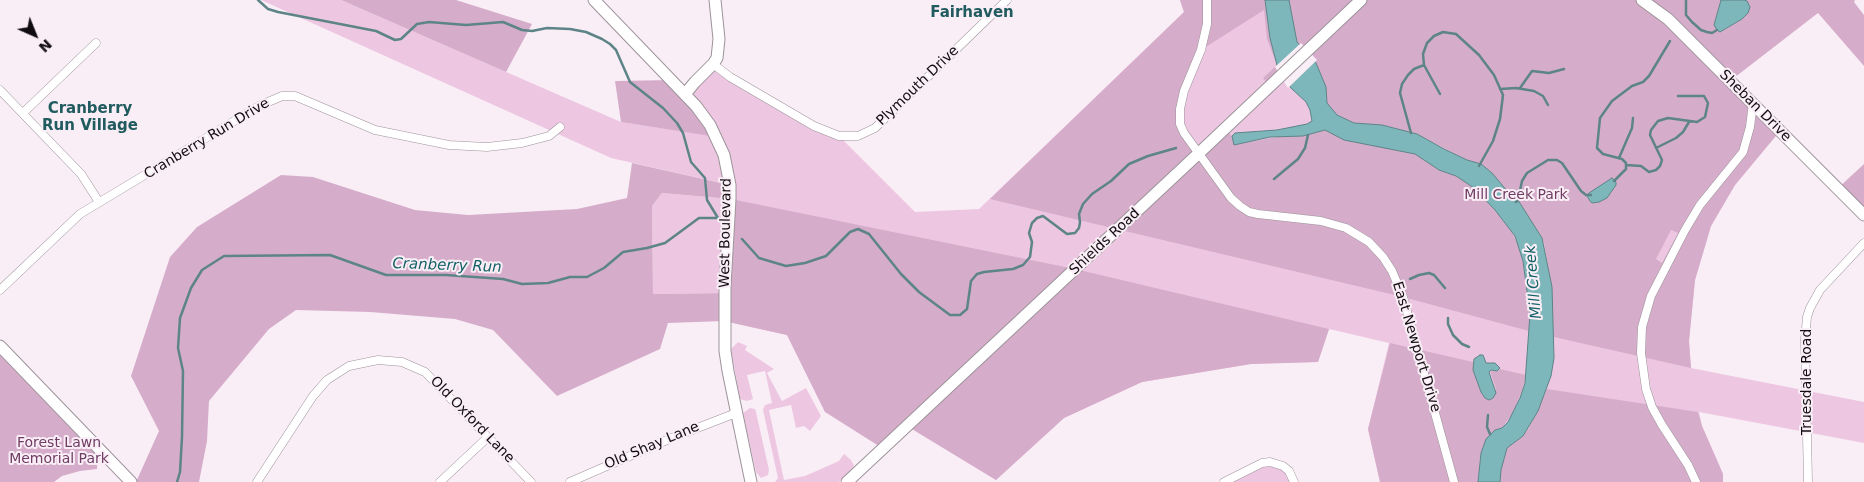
<!DOCTYPE html>
<style>
body{margin:0}
#map{position:relative;width:1864px;height:482px;overflow:hidden;background:#faeef6;font-family:"DejaVu Sans",sans-serif}
canvas{display:block}
.north{position:absolute;left:10px;top:10px;width:50px;height:50px;-webkit-text-stroke:4px #faeef6;paint-order:stroke;rotate:136deg;font-size:14px;font-weight:700;line-height:20px;text-align:center;color:#100c0f}
.north::after{content:'';display:block;margin:auto;width:18px;height:22px;background:#100c0f;clip-path:polygon(50% 0,100% 100%,50% 72%,0 100%)}
</style>
<div id="map">
<canvas width="1864" height="482"></canvas>
<div class="north">N</div>
</div>
<script>
const ctx = document.querySelector('canvas').getContext('2d');
ctx.lineJoin = 'round';
function fillPath(path, color) { ctx.fillStyle = color; ctx.fill(path, 'evenodd'); }
const poly = rows => new Path2D(rows.map(r => 'M' + r).join(''));
function strokePath(path, color, width, dash) { ctx.strokeStyle = color; ctx.lineWidth = width; ctx.lineCap = dash ? 'butt' : 'round'; ctx.setLineDash(dash || []); ctx.stroke(path); }
function drawText(font, color, halo, rows, align = 'center') {
  ctx.font = font + ' "DejaVu Sans",sans-serif'; ctx.lineWidth = 4; ctx.setLineDash([]); ctx.textBaseline = 'middle'; ctx.strokeStyle = halo; ctx.fillStyle = color; for (const [text, x, y, turn = 0] of rows) {
    ctx.save(); ctx.translate(x, y); ctx.rotate((+turn || 0) * Math.PI / 180); ctx.textAlign = isNaN(turn) ? turn : align; if (halo) ctx.strokeText(text, 0, 0); ctx.fillText(text, 0, 0); ctx.restore();
  }
}
fillPath(poly([
 [261,0,341,0,621,122,716,136,685,94,713,64,839,136,915,212,979,209,1184,12,1180,0,1642,0,1780,131,1735,185,1711,226,1695,280,1689,341,1691,368,1864,402,1864,443,1699,412,1702,426,1723,474,1723,482,1380,482,1368,429,1389,343,1329,329,1318,362,1251,364,1142,382,1064,418,996,480,907,426,825,412,787,335,724,321,725,293,653,294,652,206,662,193,730,199,730,185,611,158],
 [738,342,747,346,745,350,774,369,767,373,782,401,806,388,821,416,810,431,804,426,796,428,791,405,769,410,784,480,805,476,839,461,844,454,851,460,854,465,852,470,839,482,775,482,778,478,763,410,765,405,772,403,765,371,747,375,753,399,747,401,740,399,731,349],
 [750,408,755,409,756,412,769,470,768,475,761,478,756,472,743,413],
 [1262,463,1278,463,1294,482,1224,482]
]), '#edc7e2');
fillPath(poly([
 [341,0,456,0,532,24,506,72],
 [1180,0,1265,0,1270,38,1277,65,1306,52,1297,43,1289,0,1721,0,1715,21,1720,32,1742,19,1747,2,1744,0,1855,0,1854,2,1864,15,1864,66,1818,13,1730,81,1780,131,1735,185,1711,226,1695,280,1689,341,1691,368,1554,337,1552,328,1552,287,1544,243,1521,204,1513,195,1508,192,1492,173,1417,134,1382,125,1354,123,1337,115,1327,103,1325,87,1316,63,1270,86,1263,78,1277,65,1267,39,1264,10,1201,50,1184,91,1180,124,1198,154,1225,129,1232,136,1234,145,1282,136,1303,136,1325,130,1330,131,1339,138,1415,154,1439,170,1456,176,1474,188,1509,226,1520,248,1523,261,1530,314,1529,331,1403,297,990,199,1184,12],
 [1671,230,1678,233,1662,263,1656,259],
 [672,80,717,137,621,122,615,81],
 [632,163,730,185,731,199,1075,269,1329,329,1318,362,1251,364,1142,382,1064,418,996,480,907,426,882,448,825,412,787,335,724,321,668,323,660,349,557,396,493,330,455,319,370,312,296,310,269,329,209,401,207,441,199,482,136,482,159,431,131,376,170,257,197,227,281,175,313,177,415,210,468,215,577,209,627,198],
 [662,193,730,199,725,293,653,294,652,206],
 [1864,164,1864,215,1837,189],
 [1390,343,1473,362,1477,381,1481,392,1489,400,1493,398,1496,389,1490,371,1497,371,1500,369,1526,375,1522,390,1514,411,1502,428,1495,430,1490,434,1483,446,1480,458,1478,482,1380,482,1368,429],
 [0,346,98,448,97,469,80,471,62,476,54,482,0,482],
 [1547,389,1698,412,1702,426,1723,474,1723,482,1500,482,1501,470,1507,448,1523,436,1529,428]
]), '#d5adca');
const water = poly([
 [1265,0,1289,0,1297,42,1316,63,1326,87,1327,103,1337,115,1354,123,1382,125,1417,134,1444,149,1467,160,1481,164,1492,173,1508,192,1518,200,1542,238,1552,287,1554,358,1551,376,1538,411,1523,436,1507,448,1501,470,1500,482,1478,482,1481,453,1486,439,1495,430,1502,428,1508,422,1520,398,1525,383,1530,314,1523,261,1515,236,1495,210,1474,188,1456,176,1439,170,1415,154,1344,140,1325,130,1303,136,1270,137,1234,145,1232,136,1235,133,1277,130,1307,124,1312,121,1310,110,1306,102,1291,88,1277,65,1270,38,1265,0],
 [1721,0,1744,0,1747,1,1750,7,1748,13,1742,19,1720,32,1717,30,1714,25,1721,0],
 [1612,178,1616,182,1616,185,1607,198,1599,202,1592,203,1590,201,1587,196,1589,193,1612,178],
 [1480,355,1483,355,1486,363,1495,363,1500,368,1497,371,1491,370,1489,372,1496,393,1493,398,1489,400,1485,398,1481,392,1473,370,1474,359,1480,355]
]);
fillPath(water, '#7eb7bb');
strokePath(water, '#5d8487', 1);
fillPath(poly([
 [1301,43,1317,60,1288,88,1275,67]
]), '#faeef6');
strokePath(poly([
 [258,0,268,9,278,12,376,31,395,40,401,39,417,24,429,22,466,25,503,22,522,30,532,31,547,28,570,29,586,32,602,39,610,44,616,50,630,82,663,108,677,123,683,133,691,162,705,178,707,200,718,218],
 [1686,0,1686,15,1692,22,1701,30,1707,32,1712,33,1717,30],
 [1520,88,1532,71,1549,73,1564,69],
 [1500,89,1516,88,1534,91,1543,96,1548,105],
 [1440,94,1424,65,1423,54,1427,43,1434,36,1443,32,1456,34,1479,55,1494,75,1503,95,1500,119,1493,141,1479,166],
 [1411,133,1400,93,1402,84,1408,75,1414,69,1424,65],
 [1656,148,1676,138,1683,132,1689,122],
 [1619,158,1632,128,1633,118],
 [1626,165,1641,166,1649,172,1656,170,1660,166,1662,160,1650,135,1651,130,1658,121,1668,118,1697,122,1705,117,1708,103,1704,96,1678,96],
 [1274,179,1298,159,1305,148,1308,135],
 [1614,181,1626,169,1626,163,1622,159,1603,154,1597,148,1600,118,1612,101,1632,86,1643,82,1649,76,1670,41],
 [1516,202,1518,200,1522,181,1527,173,1548,160,1557,160,1562,163,1581,191,1586,195,1591,195],
 [742,239,759,258,786,266,805,263,826,256,850,232,858,229,869,234,901,274,919,292,950,315,960,315,967,309,971,281,977,274,984,272,1013,269,1023,265,1030,257,1032,242,1029,233,1032,223,1037,218,1043,216,1067,234,1075,233,1079,228,1080,222,1079,214,1083,204,1092,194,1111,181,1129,164,1148,156,1176,148],
 [1410,279,1419,275,1429,273,1434,275,1445,288],
 [1448,318,1448,324,1453,335,1462,344,1469,347],
 [1488,415,1487,427,1490,434],
 [177,482,180,472,182,437,183,371,178,348,180,318,191,288,202,270,224,256,330,255,386,275,446,275,503,279,522,284,548,283,570,277,587,277,604,268,623,252,647,248,665,243,699,218,718,218]
]), '#5d8487', 2.5);
const street = poly([
 [1207,0,1207,24,1201,50,1184,91,1180,109,1180,124,1184,133,1231,198,1240,206,1249,212,1258,214,1321,221,1346,228,1369,242,1383,257,1392,271,1403,297,1454,482],
 [713,64,730,77,814,126,839,136,858,136,875,128,1007,0],
 [0,90,81,174,99,202],
 [23,113,96,43],
 [0,290,80,214,259,106,282,96,295,96,375,130,449,145,487,147,522,143,549,136,560,127],
 [257,482,313,396,327,380,349,366,378,360,402,362,425,372,531,482],
 [440,482,488,437],
 [570,482,669,439,736,413],
 [1224,482,1262,463,1270,462,1283,466,1289,471,1294,482],
 [1696,482,1688,465,1662,425,1652,407,1646,389,1641,353,1642,327,1651,296,1685,230,1700,205,1743,152,1750,127,1753,103],
 [1808,482,1805,340,1807,317,1810,308,1820,290,1864,243]
]);
const secondary = poly([
 [594,0,696,106,710,125,724,155,730,185,730,199,725,286,725,351,728,371,751,482],
 [1642,0,1668,19,1864,215],
 [685,94,695,82,713,64,717,58,719,39,715,0],
 [0,346,131,482],
 [847,482,1198,154,1361,0]
]);
strokePath(street, '#9d939a', 9);
strokePath(secondary, '#9d939a', 13);
strokePath(street, '#fff', 8);
strokePath(secondary, '#fff', 11);
drawText('14px', '#100c0f', '#faeef6', [
 ["Plymouth Drive",918,86,-44],
 ["Sheban Drive",1755,106,45],
 ["Cranberry Run Drive",207,139,-31],
 ["West Boulevard",726,233,-89],
 ["Shields Road",1105,242,-43],
 ["East Newport Drive",1416,347,73],
 ["Truesdale Road",1807,382,-90],
 ["Old Oxford Lane",472,420,46],
 ["Old Shay Lane",652,446,-23]
]);
drawText('14px', '#6f3c63', '#faeef6', [
 ["Mill Creek Park",1516,195],
 ["Forest Lawn",59,443],
 ["Memorial Park",59,459]
]);
drawText('bold 15px', '#205b5f', '#faeef6', [
 ["Fairhaven",972,13],
 ["Cranberry",90,109],
 ["Run Village",90,126]
]);
drawText('italic 15px', '#136267', '#faeef6', [
 ["Cranberry Run",447,266,2],
 ["Mill Creek",1534,282,-95]
]);
</script>
